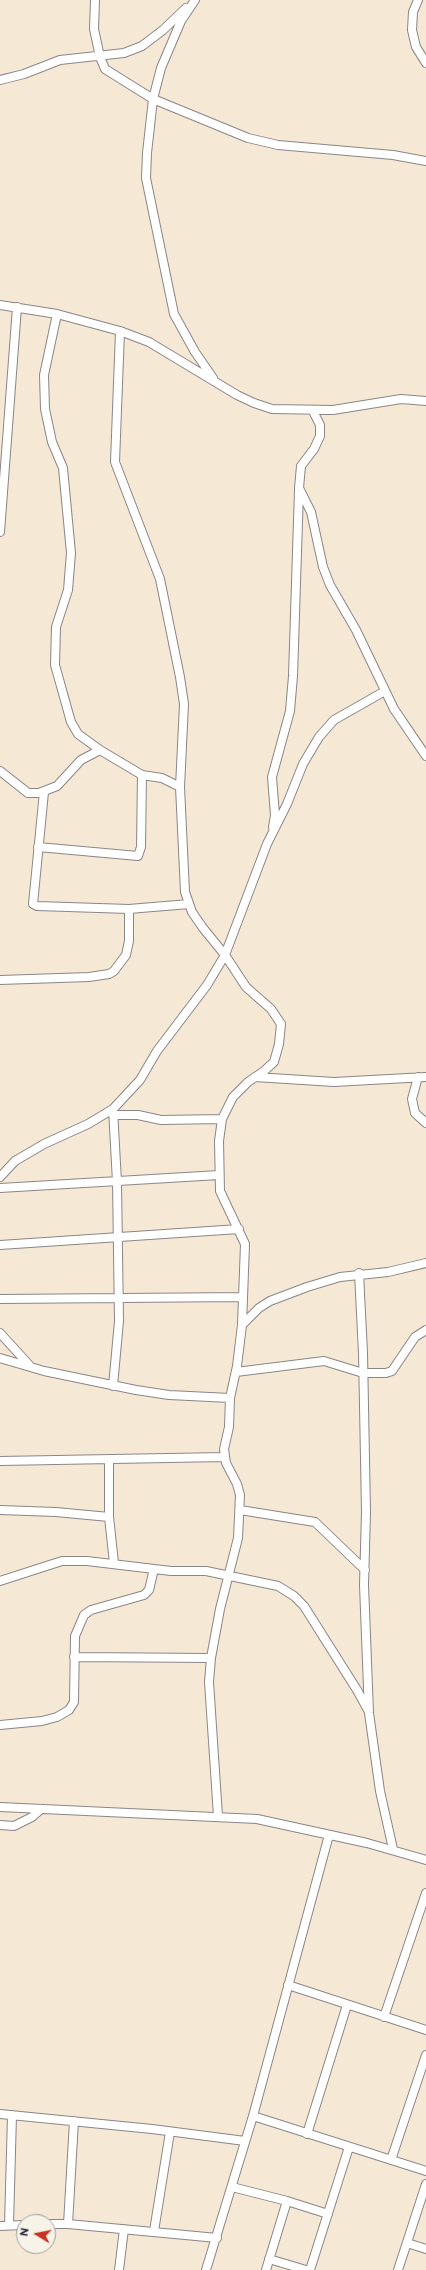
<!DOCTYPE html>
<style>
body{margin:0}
#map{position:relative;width:426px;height:2270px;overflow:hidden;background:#f5e8d4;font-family:"Balsamiq Sans",sans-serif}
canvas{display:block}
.north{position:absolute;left:16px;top:2214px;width:40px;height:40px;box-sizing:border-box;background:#f7f3e8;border:1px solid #a29fa3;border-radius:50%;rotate:280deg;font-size:11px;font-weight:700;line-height:16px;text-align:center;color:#22223b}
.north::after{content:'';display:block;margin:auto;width:14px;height:18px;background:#c8321e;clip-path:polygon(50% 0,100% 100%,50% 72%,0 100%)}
</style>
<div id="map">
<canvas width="426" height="2270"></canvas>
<div class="north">N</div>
</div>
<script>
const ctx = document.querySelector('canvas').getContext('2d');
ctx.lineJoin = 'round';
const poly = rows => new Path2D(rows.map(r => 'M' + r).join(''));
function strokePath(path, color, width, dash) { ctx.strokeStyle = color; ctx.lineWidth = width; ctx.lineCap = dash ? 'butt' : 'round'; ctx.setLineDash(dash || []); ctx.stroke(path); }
const minor = poly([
 [95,0,94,29,100,57,105,69,153,99,248,138,278,145,393,155,426,161],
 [195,0,181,21,161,68,153,99,147,153,146,178,174,314,195,352,213,378],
 [418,0,413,12,412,30,416,47,426,63],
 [0,80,24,74,60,60,124,53,142,46,163,30,186,8],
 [0,305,57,314,120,331,149,342,237,395,254,403,272,409,333,410,401,399,426,401],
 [57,314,44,375,45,409,52,442,63,468,71,553,68,590,56,627,55,665,71,722,78,734,100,750,142,775,162,778,180,787],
 [120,331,115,462,160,579,180,677,184,704,180,787,185,892,192,912,203,928,225,955,246,987,271,1009,281,1024,279,1044,274,1062,264,1071,248,1082,233,1097,222,1119,219,1141,220,1191,245,1244,242,1325,237,1366,230,1398,229,1427,224,1449,226,1463,237,1484,240,1495,238,1538,220,1609,211,1658,209,1682,218,1816],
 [313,411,320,425,320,436,314,449,301,466,299,488,311,512,323,567,330,585,356,630,394,709,426,756],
 [0,532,17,307],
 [0,771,28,793,39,793,57,786,81,760,100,750],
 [44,792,33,904,37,906,129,909,189,904],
 [273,827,275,815,272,777,290,711,293,676,299,490],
 [38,847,138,856,141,847,142,775],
 [0,980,89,977,109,974,114,971,126,955,129,941,129,909],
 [255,1077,334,1082,426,1077],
 [418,1077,412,1099,415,1113,426,1123],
 [113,1109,117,1182,119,1321,113,1386],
 [113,1115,138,1115,161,1120,222,1119],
 [0,1177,15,1161,44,1144,88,1124,113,1109,140,1080,157,1051,207,985,225,955,267,844,287,804,303,764,319,737,334,720,385,691],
 [0,1188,219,1175],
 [0,1245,239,1229],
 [359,1273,363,1353,366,1512,364,1585,369,1713,380,1791,393,1849],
 [0,1299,243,1297],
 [242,1325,259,1308,270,1301,307,1287,340,1277,388,1272,426,1263],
 [0,1333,31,1367],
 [0,1358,44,1371,136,1390,169,1395,230,1398],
 [236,1372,324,1361,363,1373,386,1373,392,1371,415,1337,426,1330],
 [109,1459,109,1517,114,1563],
 [0,1461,224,1457],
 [0,1510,56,1512,109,1517],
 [240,1510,315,1522,365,1570],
 [0,1581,62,1561,87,1561,171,1571,206,1571,278,1586,294,1596,304,1606,357,1690,368,1710],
 [74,1657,211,1658],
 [0,1725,42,1721,57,1717,69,1710,74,1702,75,1636,84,1615,91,1610,144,1595,149,1590,154,1569],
 [0,1807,257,1819,367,1843,426,1860],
 [0,1825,14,1826,32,1817,41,1809],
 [288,1985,426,2030],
 [384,2017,426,1893],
 [0,2114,152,2129,245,2141],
 [253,2116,426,2171],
 [307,2134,347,2005],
 [391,2160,426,2055],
 [232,2187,287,2201,328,2214],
 [48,2224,68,2224,217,2238],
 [68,2224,74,2121],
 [9,2225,12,2115],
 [0,2226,24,2225],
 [154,2231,170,2132],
 [407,2243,426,2249],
 [269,2259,306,2270],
 [119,2270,124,2229],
 [206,2270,253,2116,329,1835],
 [266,2270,287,2201],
 [310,2270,349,2147],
 [398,2270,426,2184]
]);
strokePath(minor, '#8c8588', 10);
strokePath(minor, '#fff', 8);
</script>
